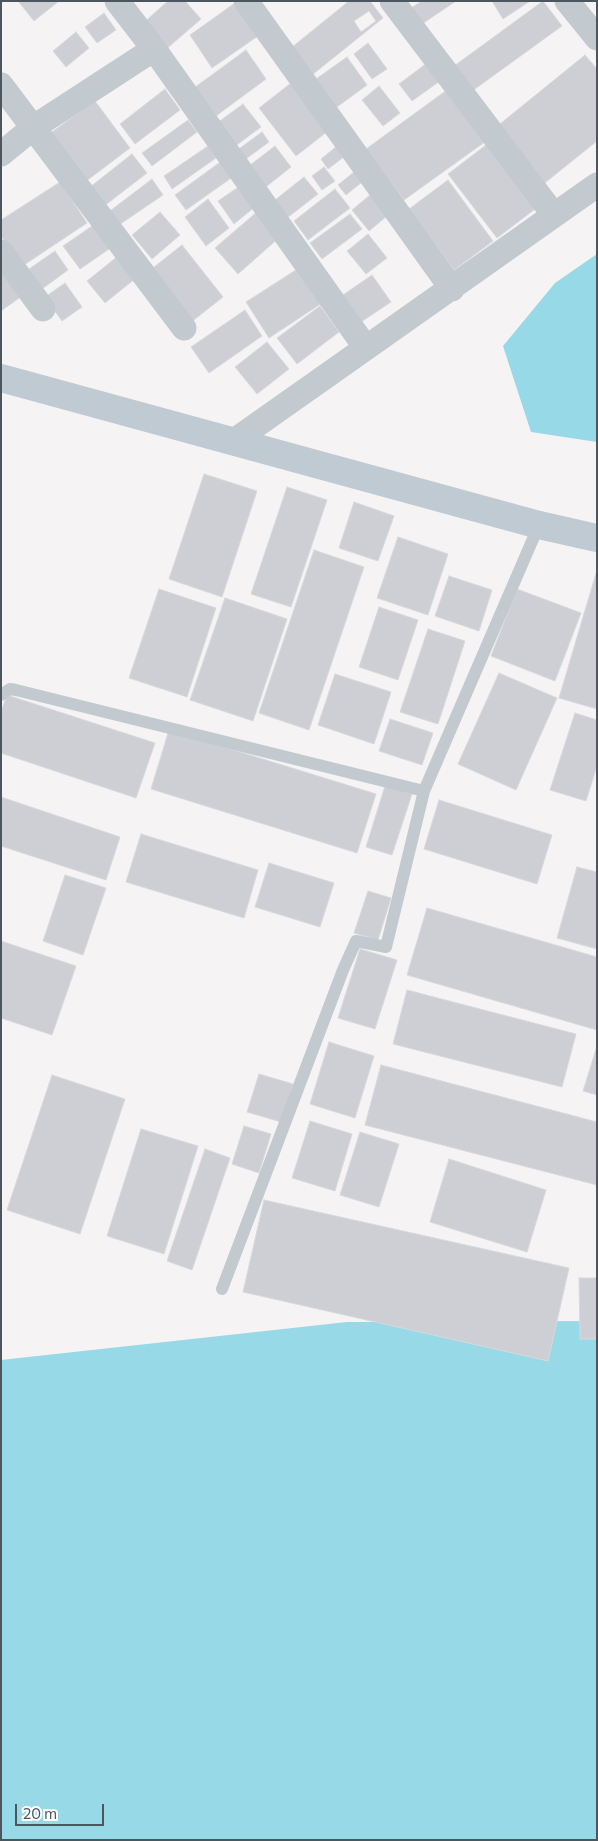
<!DOCTYPE html>
<style>
body{margin:0}
#map{position:relative;width:598px;height:1841px;overflow:hidden;background:#f5f3f3;font-family:Commissioner,sans-serif}
canvas{display:block}
.frame{position:absolute;inset:0;border:2px solid #4c565f;pointer-events:none}
.scale{position:absolute;left:15px;top:1804px;width:89px;height:22px;box-sizing:border-box;border:2px solid #4c565f;border-top:0;padding-left:6px;font-size:15px;line-height:18px;white-space:nowrap;color:#4c565f;-webkit-text-stroke:4px #fff;paint-order:stroke}
</style>
<div id="map">
<canvas width="598" height="1841"></canvas>
<div class="frame"></div>
<div class="scale">20 m</div>
</div>
<script>
const ctx = document.querySelector('canvas').getContext('2d');
ctx.lineJoin = 'round';
function fillPath(path, color) { ctx.fillStyle = color; ctx.fill(path, 'evenodd'); }
const poly = rows => new Path2D(rows.map(r => 'M' + r).join(''));
function strokePath(path, color, width, dash) { ctx.strokeStyle = color; ctx.lineWidth = width; ctx.lineCap = dash ? 'butt' : 'round'; ctx.setLineDash(dash || []); ctx.stroke(path); }
fillPath(poly([
 [597,254,597,442,531,432,503,346,555,283],
 [597,1321,597,1840,1,1840,1,1360,347,1322]
]), '#97d9e7');
const building = poly([
 [18,1,59,1,34,21,18,1],
 [168,1,185,1,201,19,164,51,141,25,168,1],
 [349,1,370,1,383,18,312,75,291,48,349,1],
 [422,1,456,1,422,24,411,8,422,1],
 [492,1,530,1,503,19,492,1],
 [543,1,562,26,468,94,450,69,543,1],
 [235,3,258,36,212,68,190,35,235,3],
 [369,11,376,21,361,32,354,21,369,11],
 [104,13,116,30,97,43,85,27,104,13],
 [76,32,89,48,66,67,53,51,76,32],
 [368,43,387,69,372,79,354,54,368,43],
 [246,50,266,79,212,119,191,90,246,50],
 [585,55,597,69,597,141,541,186,495,128,585,55],
 [347,57,367,85,337,107,316,79,347,57],
 [427,63,440,81,412,101,399,84,427,63],
 [291,83,328,131,296,156,259,108,291,83],
 [379,86,400,113,383,126,362,100,379,86],
 [451,87,489,139,404,200,366,149,451,87],
 [165,89,180,110,135,144,120,124,165,89],
 [95,101,130,148,85,182,49,134,95,101],
 [243,104,261,127,230,150,213,126,243,104],
 [188,120,197,132,152,166,142,153,188,120],
 [262,132,269,142,239,164,232,154,262,132],
 [486,145,535,209,497,238,448,174,486,145],
 [208,146,216,158,172,189,164,176,208,146],
 [275,146,291,167,262,190,245,169,275,146],
 [337,146,345,156,328,169,321,159,337,146],
 [132,154,147,173,99,210,85,191,132,154],
 [223,160,234,176,186,210,175,195,223,160],
 [324,167,335,181,322,190,312,176,324,167],
 [354,172,362,182,346,195,338,185,354,172],
 [304,177,318,194,283,221,270,204,304,177],
 [152,179,163,195,116,227,106,214,152,179],
 [448,180,493,241,454,270,409,209,448,180],
 [60,182,87,223,21,267,1,236,1,220,60,182],
 [240,186,256,206,234,224,218,201,240,186],
 [335,189,350,208,308,240,294,221,335,189],
 [370,195,387,216,369,231,352,210,370,195],
 [208,199,229,228,206,246,185,217,208,199],
 [258,211,281,236,238,274,215,248,258,211],
 [160,212,180,235,152,259,132,235,160,212],
 [350,214,362,229,322,259,310,243,350,214],
 [95,224,112,247,80,269,63,246,95,224],
 [368,234,387,258,366,274,347,251,368,234],
 [182,245,223,297,190,323,149,271,182,245],
 [55,251,68,270,42,289,29,269,55,251],
 [118,256,136,278,105,303,87,281,118,256],
 [1,268,22,296,1,311,1,268],
 [299,268,322,303,269,338,246,302,299,268],
 [372,275,391,302,355,326,337,299,372,275],
 [65,283,82,307,62,321,45,297,65,283],
 [320,306,339,332,297,364,277,338,320,306],
 [245,310,262,336,209,373,191,347,245,310],
 [267,342,289,369,257,394,235,367,267,342],
 [204,474,257,491,222,597,169,579,204,474],
 [287,487,327,500,291,607,251,594,287,487],
 [354,502,394,516,378,561,339,548,354,502],
 [398,537,448,554,428,615,377,598,398,537],
 [314,550,364,567,309,730,259,713,314,550],
 [597,570,597,709,559,698,597,570],
 [449,576,492,590,479,631,435,616,449,576],
 [159,589,216,608,187,697,129,678,159,589],
 [517,589,581,613,555,681,491,656,517,589],
 [225,598,287,619,253,721,190,700,225,598],
 [379,607,418,620,398,680,359,667,379,607],
 [428,629,465,641,438,724,400,712,428,629],
 [499,673,557,698,516,790,458,764,499,673],
 [335,674,391,692,374,744,318,725,335,674],
 [7,695,155,743,136,798,1,753,1,712,7,695],
 [575,713,597,720,597,766,586,801,550,790,575,713],
 [390,719,433,733,422,765,379,751,390,719],
 [169,730,376,794,357,853,151,789,169,730],
 [385,786,412,794,392,855,366,847,385,786],
 [1,797,120,837,106,880,1,846,1,797],
 [439,800,552,835,537,884,424,849,439,800],
 [141,834,258,870,244,918,126,882,141,834],
 [269,863,334,883,320,927,255,907,269,863],
 [577,867,597,872,597,949,557,938,577,867],
 [65,875,106,888,83,955,43,941,65,875],
 [368,891,391,898,378,940,354,933,368,891],
 [427,908,597,957,597,1030,407,975,427,908],
 [1,941,76,966,52,1035,1,1018,1,941],
 [360,949,397,960,375,1029,338,1018,360,949],
 [407,990,576,1034,562,1087,393,1044,407,990],
 [329,1042,374,1056,355,1118,310,1104,329,1042],
 [597,1046,597,1095,583,1091,597,1046],
 [381,1065,597,1122,597,1185,365,1125,381,1065],
 [259,1074,293,1084,281,1122,247,1112,259,1074],
 [52,1075,125,1099,80,1234,7,1210,52,1075],
 [310,1121,352,1134,335,1191,292,1178,310,1121],
 [244,1126,271,1134,259,1173,232,1164,244,1126],
 [141,1129,198,1146,164,1254,107,1236,141,1129],
 [360,1132,399,1144,379,1207,340,1195,360,1132],
 [205,1149,230,1158,192,1270,167,1261,205,1149],
 [449,1159,546,1190,527,1252,430,1222,449,1159],
 [264,1200,569,1268,548,1361,243,1292,264,1200],
 [579,1278,597,1278,597,1339,580,1339,579,1278]
]);
fillPath(building, '#cdcfd4');
strokePath(building, '#d7d9dd', 1);
strokePath(poly([
 [1,695,10,689,16,690,424,791],
 [222,1289,343,970,356,941,386,947,424,791,539,525]
]), '#c2cad0', 12);
strokePath(poly([
 [117,1,154,49,366,348],
 [246,1,452,289],
 [392,1,554,215],
 [567,1,597,38],
 [1,85,184,328],
 [1,154,34,127,154,49],
 [1,252,43,309],
 [234,441,597,185]
]), '#c2cad0', 25);
strokePath(poly([
 [1,378,539,525,597,538]
]), '#c0cad2', 28);
</script>
